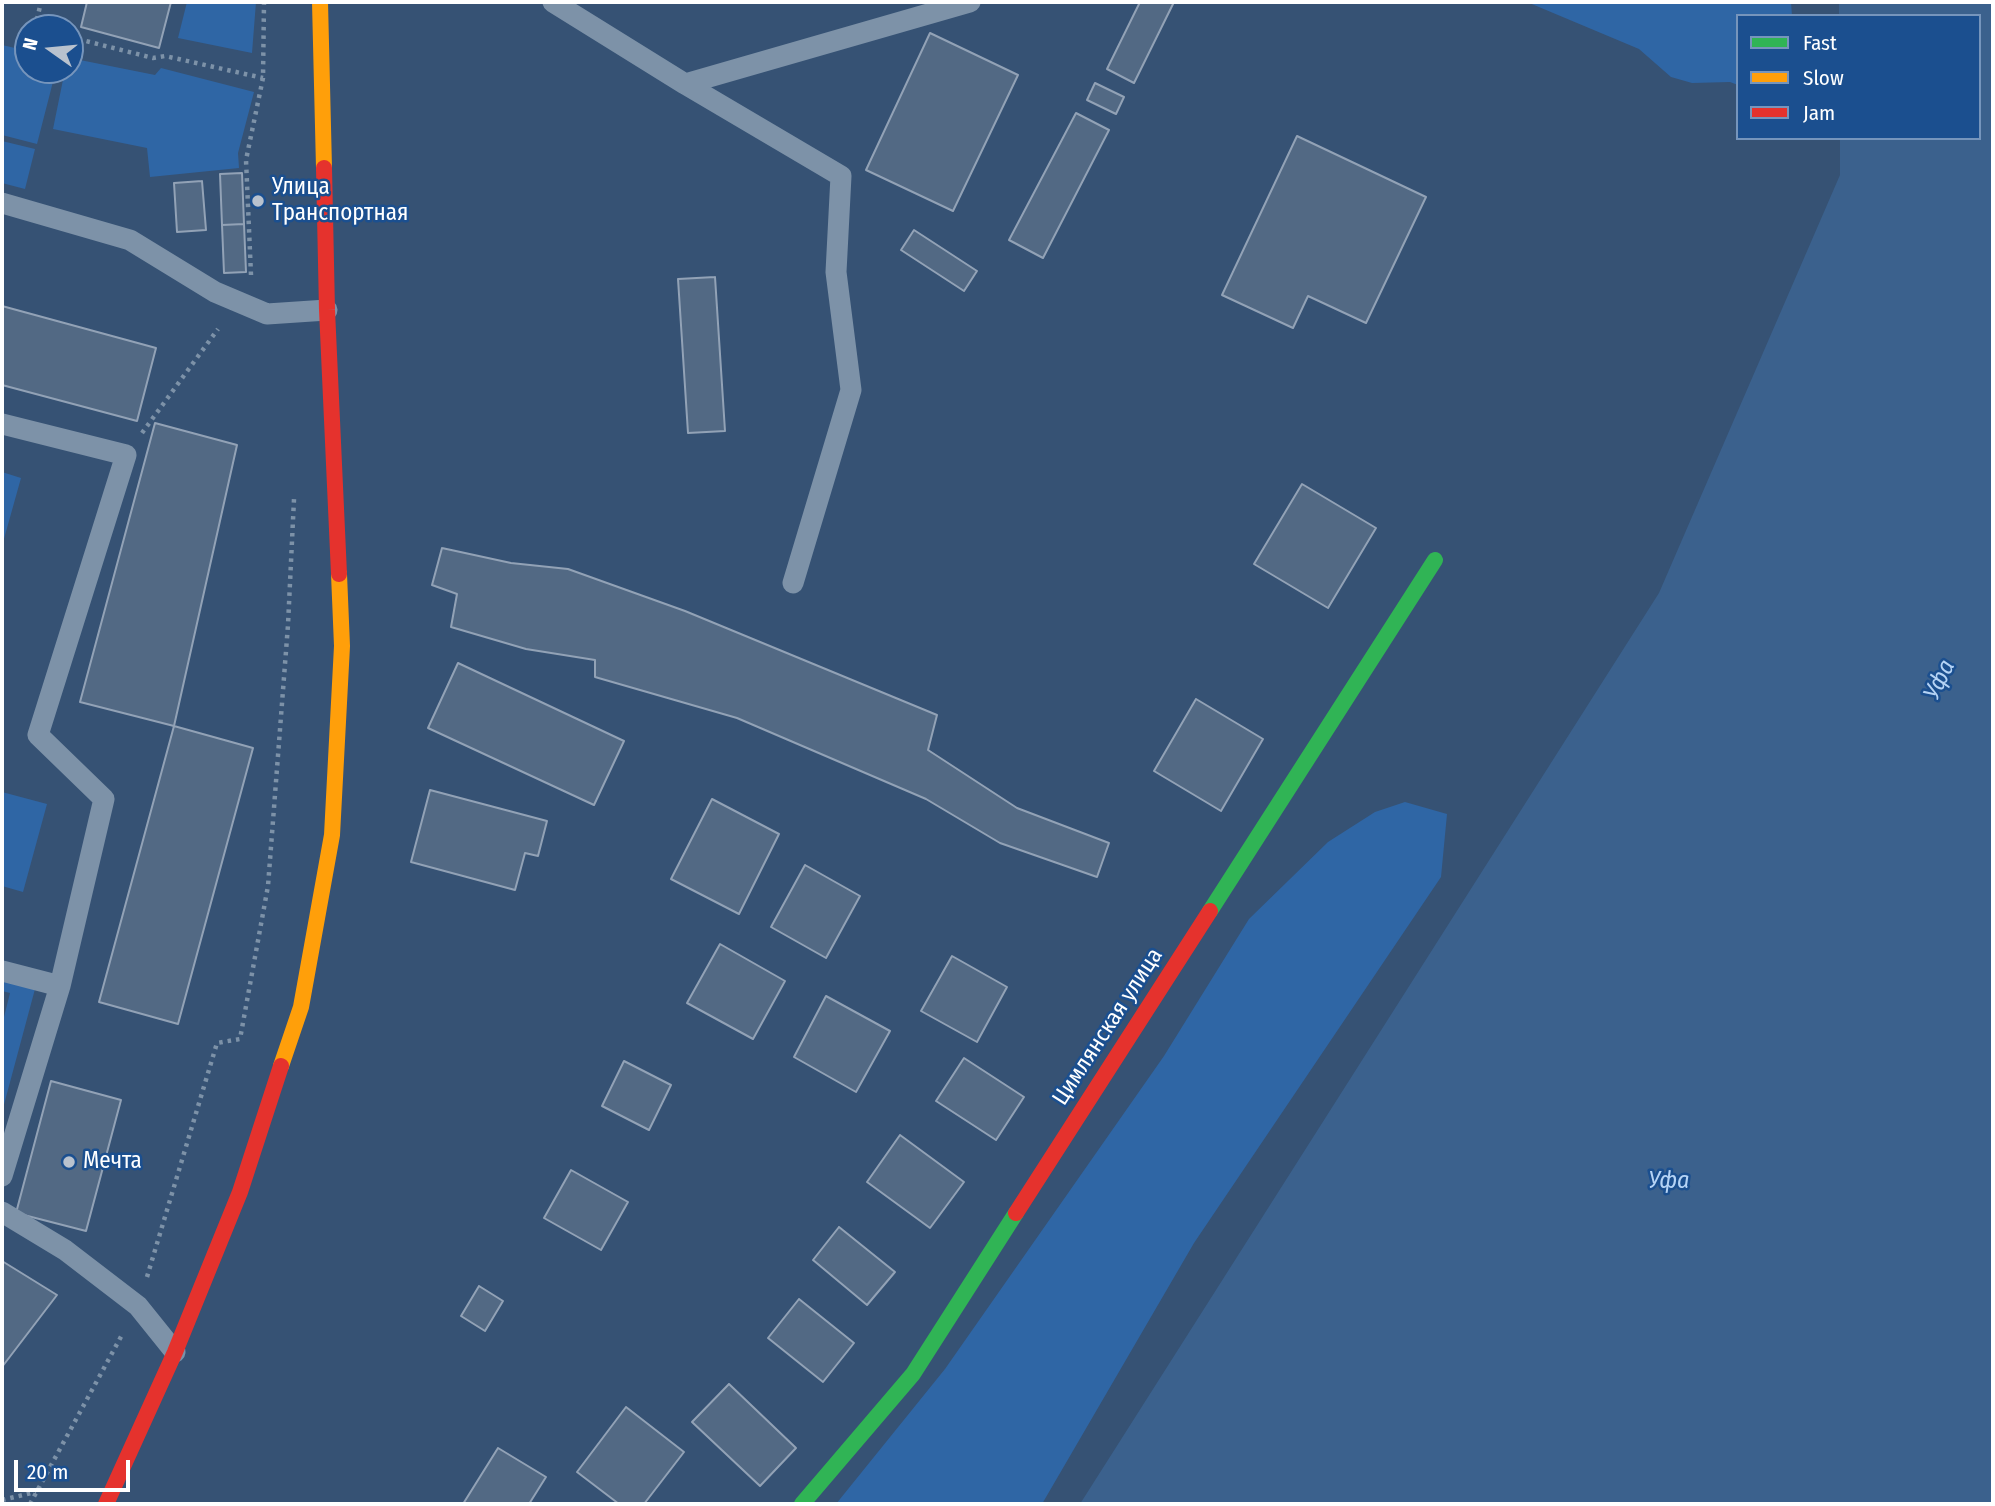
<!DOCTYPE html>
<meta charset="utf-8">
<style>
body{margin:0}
#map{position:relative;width:1995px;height:1506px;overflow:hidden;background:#365274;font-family:"Fira Sans Condensed",sans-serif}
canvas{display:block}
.frame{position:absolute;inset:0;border:4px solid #fff;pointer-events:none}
.legend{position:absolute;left:1736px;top:14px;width:245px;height:126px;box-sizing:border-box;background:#1b4f8f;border:2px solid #7695bc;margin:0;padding:9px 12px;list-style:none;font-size:21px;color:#fff}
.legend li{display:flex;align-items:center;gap:14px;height:35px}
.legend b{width:35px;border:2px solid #7695bc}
.north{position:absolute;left:14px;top:14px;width:70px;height:70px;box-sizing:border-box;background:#1b4f8f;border:2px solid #7695bc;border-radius:50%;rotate:285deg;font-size:19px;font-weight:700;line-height:28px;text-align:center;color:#fff}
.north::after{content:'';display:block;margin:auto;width:24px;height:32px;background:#b9c2ce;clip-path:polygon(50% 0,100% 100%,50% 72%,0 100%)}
.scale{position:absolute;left:14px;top:1460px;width:116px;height:32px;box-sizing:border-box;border:4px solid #fff;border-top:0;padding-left:9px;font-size:21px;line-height:24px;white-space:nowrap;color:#fff;-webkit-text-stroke:5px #1b4f8f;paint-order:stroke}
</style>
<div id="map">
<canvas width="1995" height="1506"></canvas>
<div class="frame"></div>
<ul class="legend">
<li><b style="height:9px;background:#30b455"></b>Fast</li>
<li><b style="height:9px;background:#ff9f0a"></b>Slow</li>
<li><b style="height:9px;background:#e5322d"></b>Jam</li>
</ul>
<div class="north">N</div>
<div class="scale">20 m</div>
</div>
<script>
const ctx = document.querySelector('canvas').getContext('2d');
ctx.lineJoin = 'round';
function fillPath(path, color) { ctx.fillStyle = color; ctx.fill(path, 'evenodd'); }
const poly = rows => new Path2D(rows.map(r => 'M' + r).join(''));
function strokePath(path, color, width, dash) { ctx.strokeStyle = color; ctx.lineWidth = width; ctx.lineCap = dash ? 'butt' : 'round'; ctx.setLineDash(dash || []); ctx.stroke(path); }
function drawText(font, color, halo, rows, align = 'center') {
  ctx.font = font + ' "Fira Sans Condensed",sans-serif'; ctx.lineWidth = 5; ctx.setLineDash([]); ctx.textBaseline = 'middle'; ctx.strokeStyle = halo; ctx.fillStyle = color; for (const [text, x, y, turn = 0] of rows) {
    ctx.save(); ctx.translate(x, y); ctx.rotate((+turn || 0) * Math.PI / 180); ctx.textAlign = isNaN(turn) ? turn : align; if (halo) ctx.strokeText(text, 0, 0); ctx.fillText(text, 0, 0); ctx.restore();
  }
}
fillPath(poly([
 [187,2,256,2,252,53,178,38],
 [1527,2,1791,2,1792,16,1738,16,1738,85,1730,82,1692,83,1671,77,1639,49],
 [2,45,28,51,28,70,56,70,37,144,2,135],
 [70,58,155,75,161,68,254,92,238,153,239,168,150,177,147,148,53,129,65,70,70,70],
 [2,141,35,149,25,189,2,183],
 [2,472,21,478,2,546],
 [2,792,47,804,23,892,2,886],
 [1405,802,1447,814,1441,877,1194,1243,1042,1504,836,1504,945,1369,1164,1056,1249,919,1328,842,1375,812],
 [2,980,35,989,2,1112,2,1025,10,993,2,991]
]), '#2f66a5');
fillPath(poly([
 [1839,2,1993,2,1993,1504,1080,1504,1659,593,1840,175,1840,138,1979,138,1979,16,1839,16]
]), '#3b618d');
const building = poly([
 [87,2,171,2,159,48,81,27,87,2],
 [1140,2,1174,2,1134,83,1107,69,1140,2],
 [930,33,1018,75,953,211,866,170,930,33],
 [1095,83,1124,97,1116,114,1087,100,1095,83],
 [1076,113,1109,130,1043,258,1009,240,1076,113],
 [1297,136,1426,197,1366,323,1308,296,1293,328,1222,295,1297,136],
 [242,173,244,224,222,225,220,174,242,173],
 [202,181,206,230,177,232,174,183,202,181],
 [244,224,246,272,224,273,222,225,244,224],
 [914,230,977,271,964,291,901,250,914,230],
 [715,277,725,431,688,433,678,279,715,277],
 [2,306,156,348,137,421,2,385,2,306],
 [155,423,237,445,174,726,80,702,155,423],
 [1302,484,1376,528,1328,608,1254,564,1302,484],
 [442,548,511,563,568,569,685,611,937,715,928,750,1017,808,1109,843,1097,877,1000,843,926,799,737,718,595,677,595,660,526,649,451,627,457,594,432,585,442,548],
 [458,663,624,741,594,805,428,728,458,663],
 [1196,699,1263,739,1221,811,1154,771,1196,699],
 [174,726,253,748,178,1024,99,1002,174,726],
 [430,790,547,821,538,856,525,853,515,890,411,862,430,790],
 [712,799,779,834,739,914,671,879,712,799],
 [805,865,860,896,826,958,771,927,805,865],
 [720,944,785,981,753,1039,687,1003,720,944],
 [952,956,1007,987,977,1042,921,1011,952,956],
 [826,996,890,1031,856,1092,794,1057,826,996],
 [964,1058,1024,1097,996,1140,936,1101,964,1058],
 [624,1061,671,1085,649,1130,602,1106,624,1061],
 [51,1081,121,1100,86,1231,16,1213,51,1081],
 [900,1135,964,1182,930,1228,867,1182,900,1135],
 [571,1170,628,1202,601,1250,544,1218,571,1170],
 [839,1227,895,1272,867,1305,813,1260,839,1227],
 [2,1261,57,1295,2,1367,2,1261],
 [479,1286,503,1301,485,1331,461,1316,479,1286],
 [799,1299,854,1343,823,1382,768,1338,799,1299],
 [729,1384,796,1448,760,1486,692,1422,729,1384],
 [626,1407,684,1452,644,1504,619,1504,577,1472,626,1407],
 [498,1448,546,1477,529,1504,463,1504,498,1448]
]);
fillPath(building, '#526984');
strokePath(building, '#92a2b6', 2);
strokePath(poly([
 [35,28,41,2],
 [70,37,153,58,165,56,263,78],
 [251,275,246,160,263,78,264,2],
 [142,433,218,329],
 [147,1277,217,1043,240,1039,268,886,288,625,294,499],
 [2,1500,36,1492],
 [30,1504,123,1333]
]), '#7d92a8', 4.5, [3.5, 5]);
strokePath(poly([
 [553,2,685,84,841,176,836,272,851,390,793,583],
 [685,84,970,2],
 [2,203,130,240,215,292,267,314,327,310],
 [2,424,126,455,38,735,104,799,60,986],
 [2,971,60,986,2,1176],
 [2,1212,65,1250,138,1306,175,1352]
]), '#7d92a8', 21);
strokePath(poly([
 [1210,911,1435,560],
 [802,1504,913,1374,1016,1213]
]), '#30b455', 16);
strokePath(poly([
 [320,2,324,168],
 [281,1066,301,1007,332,835,342,646,339,574]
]), '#ff9f0a', 16);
strokePath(poly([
 [324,168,327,310,339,574],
 [1016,1213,1210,911],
 [106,1504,175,1352,240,1192,281,1066]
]), '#e5322d', 16);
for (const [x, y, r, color] of [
 [258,201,7,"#b9c2ce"],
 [69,1162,7,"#b9c2ce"]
]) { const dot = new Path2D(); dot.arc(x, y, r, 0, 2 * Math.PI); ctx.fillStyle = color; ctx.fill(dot); strokePath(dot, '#1b4f8f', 2.5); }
drawText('23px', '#fff', '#1b4f8f', [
 ["Улица",272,188],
 ["Транспортная",272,214],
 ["Мечта",83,1162]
], 'left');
drawText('23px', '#fff', '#1b4f8f', [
 ["Цимлянская улица",1108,1027,-57]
]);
drawText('italic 24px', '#b5d3f5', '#1b4f8f', [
 ["Уфа",1940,680,-64],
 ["Уфа",1669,1181]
]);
</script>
